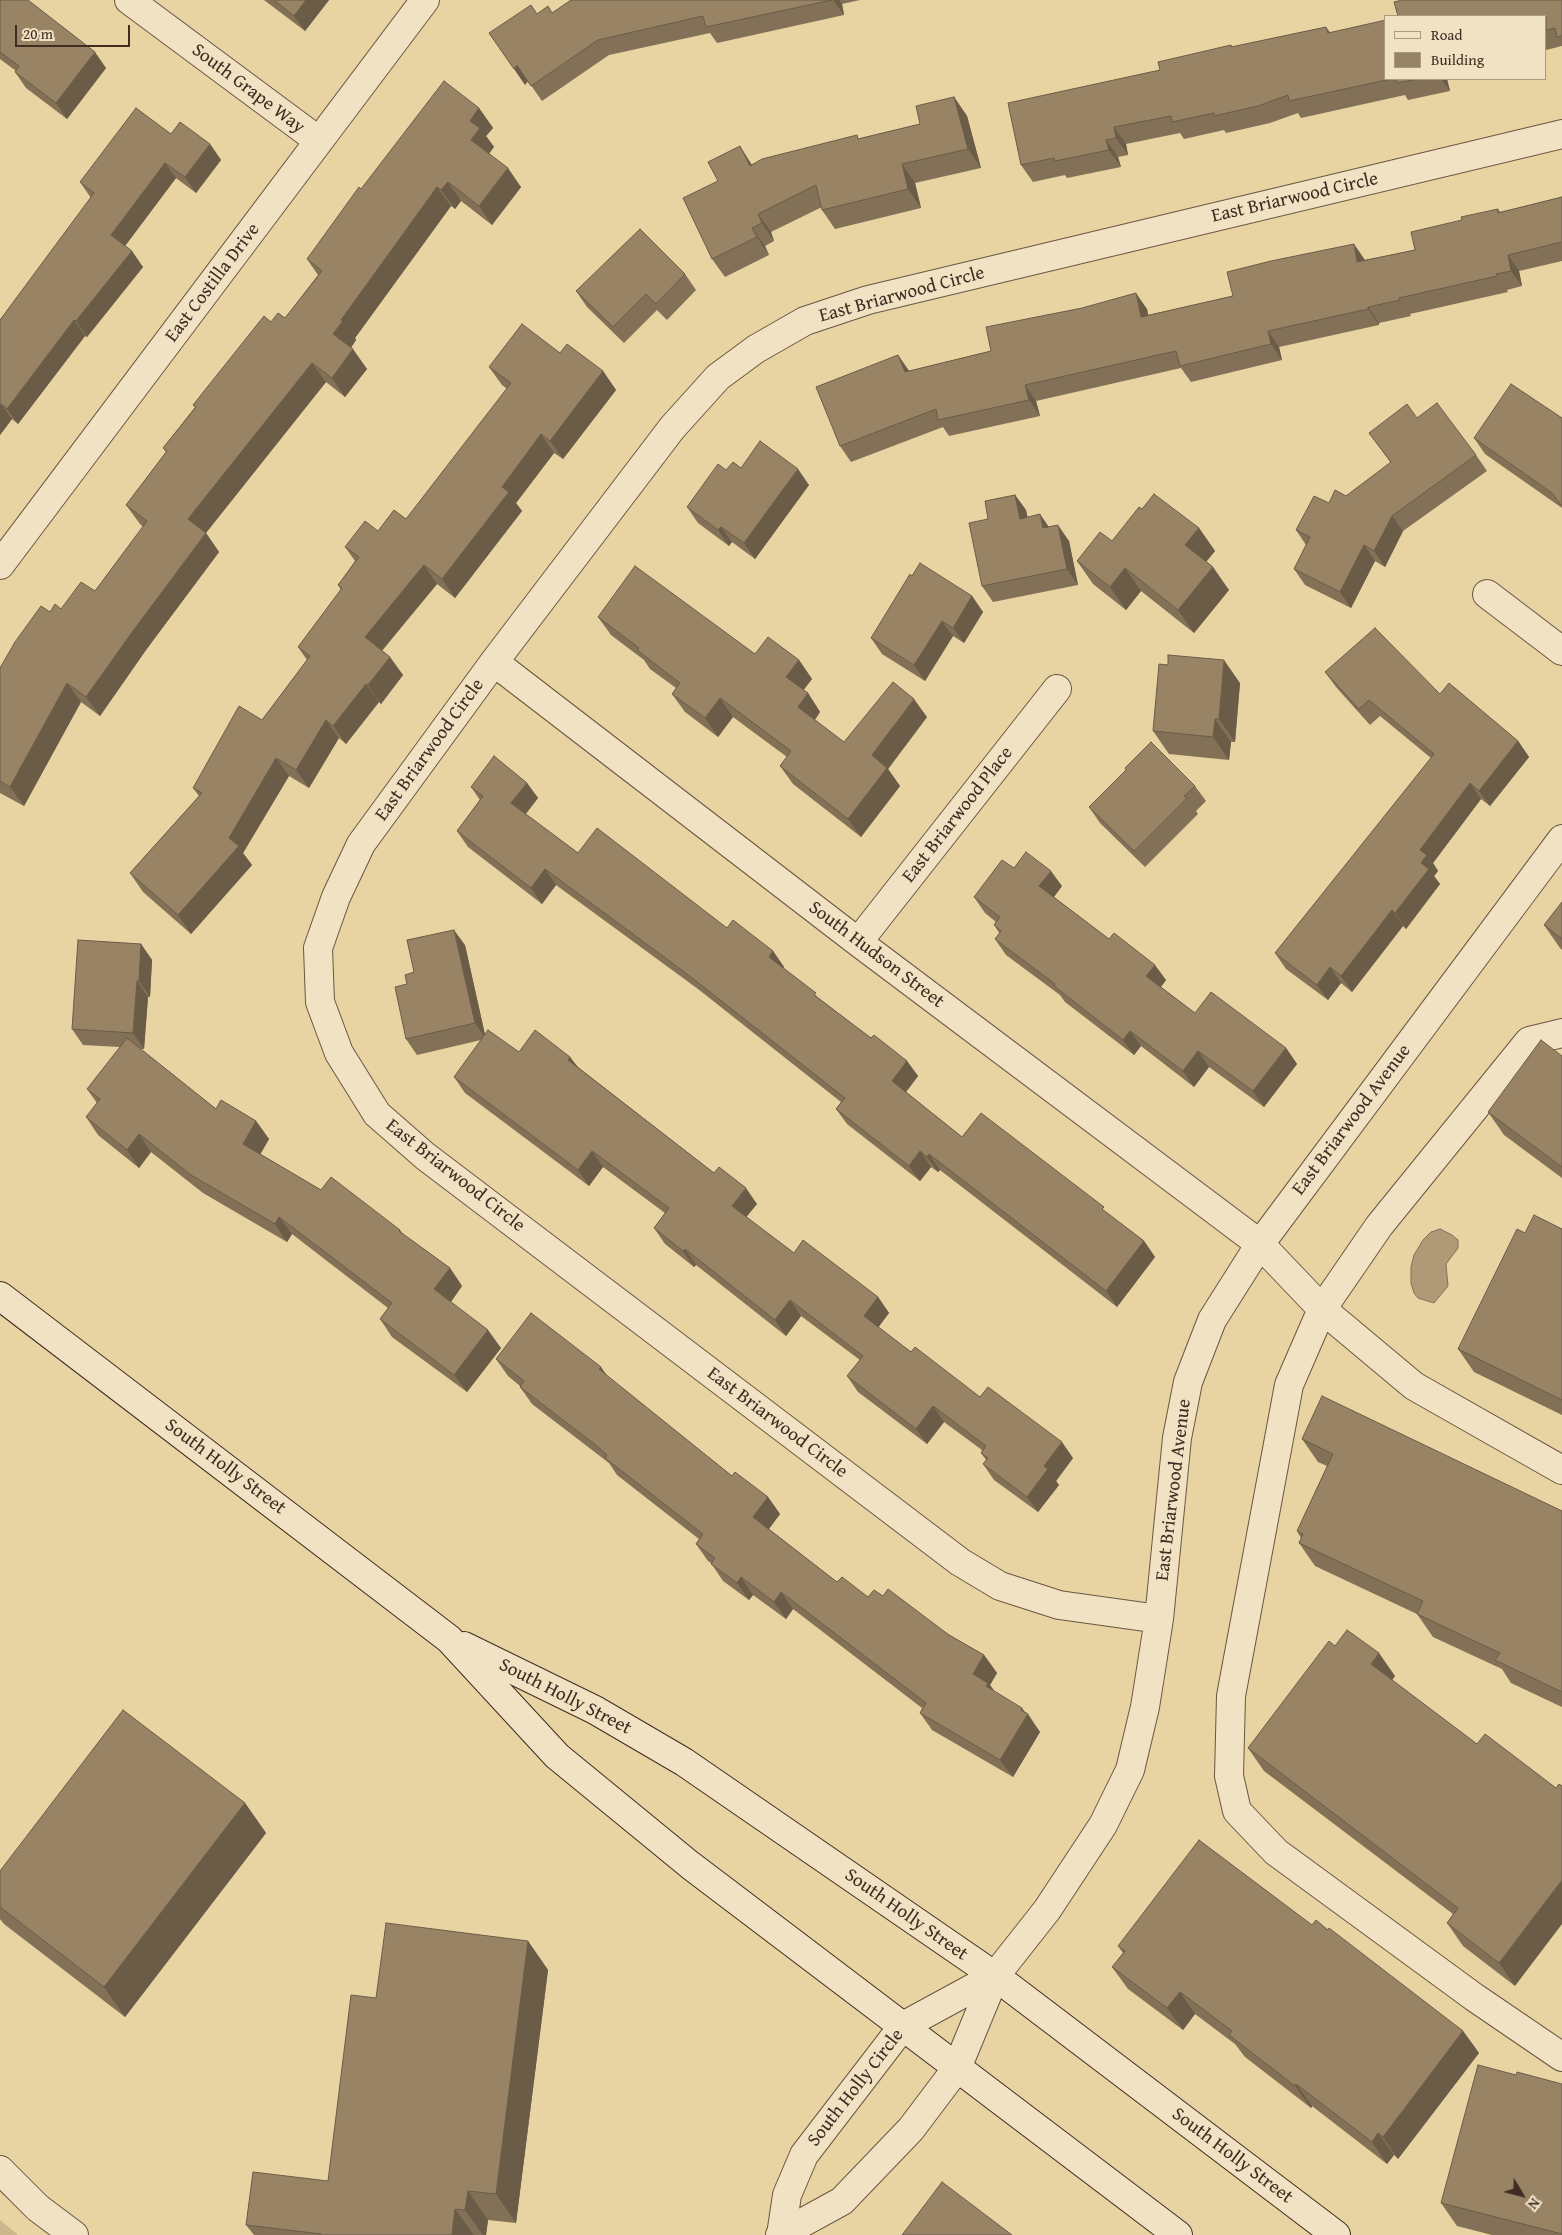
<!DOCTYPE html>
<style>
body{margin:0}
#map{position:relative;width:1562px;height:2235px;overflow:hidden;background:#e8d3a2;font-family:"Gentium Book Plus",serif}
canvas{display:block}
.legend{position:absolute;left:1384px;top:15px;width:162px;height:65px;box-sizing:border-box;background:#f0e2c3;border:1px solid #aa9983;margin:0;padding:6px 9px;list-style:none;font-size:15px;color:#412c23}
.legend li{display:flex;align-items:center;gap:10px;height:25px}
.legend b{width:25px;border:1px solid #aa9983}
.north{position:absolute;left:1497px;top:2170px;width:50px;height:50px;-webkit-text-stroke:4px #f0e2c3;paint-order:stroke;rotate:127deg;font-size:14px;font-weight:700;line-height:20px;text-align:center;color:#412c23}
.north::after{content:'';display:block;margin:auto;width:18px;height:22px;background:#412c23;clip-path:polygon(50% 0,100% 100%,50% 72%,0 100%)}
.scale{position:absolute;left:15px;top:25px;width:115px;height:22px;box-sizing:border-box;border:2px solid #412c23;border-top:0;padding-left:6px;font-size:15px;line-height:18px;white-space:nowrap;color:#412c23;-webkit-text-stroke:4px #f0e2c3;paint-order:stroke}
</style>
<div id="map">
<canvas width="1562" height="2235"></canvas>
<ul class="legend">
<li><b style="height:6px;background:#f0e2c3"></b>Road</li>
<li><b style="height:14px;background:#988365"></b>Building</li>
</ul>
<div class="north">N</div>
<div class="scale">20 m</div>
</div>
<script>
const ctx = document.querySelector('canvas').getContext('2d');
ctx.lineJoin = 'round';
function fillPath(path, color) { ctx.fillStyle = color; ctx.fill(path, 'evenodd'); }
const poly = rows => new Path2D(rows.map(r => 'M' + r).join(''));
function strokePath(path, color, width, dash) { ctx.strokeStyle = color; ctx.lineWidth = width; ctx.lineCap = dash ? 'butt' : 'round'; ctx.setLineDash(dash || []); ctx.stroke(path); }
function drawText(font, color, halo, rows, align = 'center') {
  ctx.font = font + ' "Gentium Book Plus",serif'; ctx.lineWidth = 4; ctx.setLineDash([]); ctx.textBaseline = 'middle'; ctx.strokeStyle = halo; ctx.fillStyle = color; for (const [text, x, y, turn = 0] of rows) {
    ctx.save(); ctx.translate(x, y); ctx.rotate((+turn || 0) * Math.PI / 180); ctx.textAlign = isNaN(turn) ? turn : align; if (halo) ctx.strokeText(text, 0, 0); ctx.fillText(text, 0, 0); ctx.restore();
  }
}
fillPath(poly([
 [0,2220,18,2235,0,2235]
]), '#ccb78c');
const water = poly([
 [1440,1229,1452,1235,1458,1240,1458,1248,1446,1264,1448,1286,1434,1303,1418,1298,1414,1293,1411,1283,1411,1267,1414,1255,1423,1240,1431,1232,1440,1229]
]);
fillPath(water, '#af9a77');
strokePath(water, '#836e55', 1);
const minor = poly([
 [129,0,319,141],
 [0,565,425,0],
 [1487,594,1562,651],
 [494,662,858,942,1260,1244,1322,1309,1414,1386,1562,1470],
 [858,942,1057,689],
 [1562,1033,1529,1041,1379,1226,1322,1309,1289,1385,1231,1696,1229,1776,1237,1811,1276,1852,1474,1997,1562,2057],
 [1159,1619,1059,1605,1000,1586,960,1562,425,1156,377,1114,339,1053,320,1002,318,948,336,897,361,844,494,662,672,428,718,377,756,349,805,321,868,300,1562,134],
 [0,2170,38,2208,74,2235],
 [780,2235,842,2201,911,2129,957,2068,995,1976,1047,1910,1103,1825,1130,1770,1145,1707,1159,1619,1177,1438,1188,1382,1212,1320,1260,1244,1562,839],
 [781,2235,787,2195,804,2155,903,2026,995,1976]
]);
const secondary = poly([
 [0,1296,449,1639,557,1756,690,1865,1178,2235],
 [464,1646,595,1710,684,1762,995,1976,1336,2235]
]);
strokePath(minor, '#6b5643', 30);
strokePath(secondary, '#412c23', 30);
strokePath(minor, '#f0e2c3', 28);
strokePath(secondary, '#f0e2c3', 28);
fillPath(poly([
 [0,0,106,68,67,119,26,88,15,72,16,71,0,59],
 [264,0,329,0,305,31],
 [571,0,860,0,842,4,844,15,717,43,710,33,609,55,542,101,528,81,525,85,537,14,552,13],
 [1562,0,1562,46,1546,50,1546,16],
 [1326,27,1330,32,1386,79,1447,79,1450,91,1408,100,1405,95,1301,118,1298,113,1270,123,1226,133,1224,130,1184,139,1180,133,1126,144,1128,155,1118,157,1121,167,1067,178,1065,175,1033,182,1021,165,1160,70,1231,45,1232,47],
 [954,97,967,116,981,168,915,183,921,208,835,229,822,210,822,207,771,232,774,241,765,246,769,255,725,277,712,259,752,164,920,124],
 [479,108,493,128,486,136,494,147,489,153,521,187,492,225,461,201,455,209,451,206,355,338,356,340,351,348,367,369,345,397,326,382,206,533,219,552,146,650,100,716,81,702,24,806,0,793,0,668,50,612,61,609,95,591,143,527,140,524,126,505,166,452,163,448,195,407,193,405,271,322,285,318,318,275,307,259,361,189],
 [171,134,210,144,221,160,196,193,176,178,125,246,143,267,87,337,85,336,18,424,12,419,0,435,0,320,91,198,80,182],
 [1562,197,1562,261,1519,271,1522,286,1507,290,1508,292,1410,314,1411,316,1379,323,1379,325,1279,347,1282,360,1191,382,1181,368,1036,401,1040,416,949,436,943,427,851,462,840,446,898,355,909,371,991,351,1147,309,1148,315,1233,296,1365,260,1415,250,1462,220,1498,209,1500,212],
 [685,274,696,290,667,320,657,310,624,343,587,307,576,291],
 [560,353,603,371,616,390,563,459,554,453,516,503,522,511,455,598,437,584,382,651,403,675,381,704,379,702,346,744,339,738,309,788,289,776,243,853,252,865,191,934,143,892,130,873,199,796,193,788,262,720,307,660,298,647,341,590,338,585,355,561,345,547,406,519,507,389,502,385,489,367],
 [1417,418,1476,455,1487,471,1403,531,1385,567,1375,561,1351,608,1305,585,1294,569,1306,545,1296,530,1329,503,1346,496,1391,463,1369,433],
 [1562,418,1562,508,1485,454,1474,438],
 [741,468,809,485,755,559,732,542,729,546,698,523,687,507,726,470],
 [1015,495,1026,510,1027,517,1049,527,1069,541,1078,585,993,602,982,586,988,519],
 [1142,509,1199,528,1215,551,1206,562,1229,590,1194,633,1141,591,1126,610,1093,584,1077,561,1112,541],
 [912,576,972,596,983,612,964,643,953,636,925,681,882,654,871,638],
 [598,617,755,654,799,660,812,679,803,690,808,693,820,712,815,720,844,742,927,717,888,769,900,786,861,837,793,784,780,766,787,757,733,717,718,737,685,712,672,694,676,688,650,669,644,660,611,635],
 [1325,672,1440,694,1518,741,1529,757,1490,806,1481,799,1433,863,1438,871,1434,876,1440,884,1406,929,1403,926,1352,992,1341,983,1328,1000,1286,969,1275,953,1431,758,1380,716,1370,725,1336,687],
 [1240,683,1235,742,1231,742,1229,760,1169,754,1153,731],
 [527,783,538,798,526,814,578,853,727,928,773,951,784,967,783,968,820,999,871,1038,907,1061,918,1076,906,1092,962,1137,1108,1214,1144,1241,1155,1257,1117,1307,940,1170,938,1172,931,1167,920,1181,847,1124,836,1109,841,1102,698,989,556,885,542,904,468,847,457,831,480,800,471,787],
 [1195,786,1206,801,1196,811,1198,814,1145,867,1100,823,1089,807],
 [1014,868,1062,886,1054,897,1109,939,1166,980,1161,987,1195,1013,1286,1048,1297,1064,1264,1107,1209,1067,1194,1087,1141,1046,1134,1055,1065,1002,1060,995,1006,955,995,939,1000,934,994,925,996,922,985,913,974,897],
 [1562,902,1562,950,1560,948,1544,925],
 [141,944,152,960,150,997,148,997,144,1049,141,1049,216,1109,256,1121,269,1139,260,1154,321,1190,400,1230,404,1235,450,1268,462,1286,451,1302,501,1348,467,1392,392,1337,380,1319,388,1308,292,1234,287,1242,203,1193,151,1152,139,1168,98,1135,86,1117,97,1103,87,1089,120,1047,83,1045,72,1029],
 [465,945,485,1035,519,1052,570,1057,578,1067,714,1173,757,1204,746,1217,794,1253,878,1297,889,1313,878,1327,911,1352,1073,1458,1056,1481,1059,1485,1038,1512,994,1480,983,1464,986,1460,981,1453,982,1450,944,1422,927,1444,858,1392,847,1376,860,1360,801,1316,786,1336,696,1265,694,1267,665,1244,654,1228,665,1213,603,1167,589,1186,465,1093,454,1077,481,1040,417,1055,406,1039,407,984,414,972],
 [1562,1056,1562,1178,1504,1135,1488,1112],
 [1562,1229,1562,1415,1474,1372,1458,1349,1525,1233],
 [496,1359,607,1376,732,1476,768,1497,780,1514,769,1529,837,1582,868,1597,883,1596,984,1655,997,1673,990,1685,994,1691,1025,1713,1040,1732,1013,1777,932,1730,920,1713,922,1708,793,1609,786,1619,753,1595,749,1600,723,1581,711,1563,708,1561,696,1544,699,1539,617,1475,609,1463,532,1404,520,1387,520,1386,508,1376],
 [1302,1439,1562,1511,1562,1707,1511,1683,1502,1669,1433,1637,1417,1614,1315,1566,1299,1543,1301,1538,1297,1531,1327,1466,1318,1462],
 [1335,1646,1395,1676,1392,1680,1515,1986,1463,1946,1447,1923,1453,1914,1264,1771,1248,1748],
 [245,1803,266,1833,125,2017,4,1924,0,1919,0,1871],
 [1312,1925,1463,2031,1479,2053,1398,2159,1394,2155,1387,2164,1312,2106,1311,2108,1245,2057,1235,2044,1195,2014,1183,2030,1128,1989,1112,1967,1123,1953,1118,1946],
 [528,1941,548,1970,516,2223,488,2220,486,2235,254,2235,246,2225,328,2181,376,1998],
 [1516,2075,1562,2084,1562,2235,1492,2235,1457,2226,1441,2203]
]), '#837157');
fillPath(poly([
 [306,0,329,0,305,31,294,16],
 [833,0,839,0,842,4,844,15],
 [95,52,106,68,67,119,56,103],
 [517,65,528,81,525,85,514,69],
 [1441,79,1447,79,1450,91],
 [954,97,967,116,981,168,968,149],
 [479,108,493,128,486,136,494,147,485,159,471,140,470,121],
 [1114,127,1126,144,1128,155,1116,138],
 [1106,140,1118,157,1121,167,1109,150],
 [210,144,221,160,196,193,185,177],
 [740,146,752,165,750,166],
 [165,163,176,178,122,250,111,235],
 [902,164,915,183,921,208,908,189],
 [508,168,521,187,492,225,479,206],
 [448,182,461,201,455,209,441,190],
 [437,187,451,206,355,338,356,340,347,353,333,334,341,320],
 [758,214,771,232,774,241,762,223],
 [752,228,765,246,769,255,757,237],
 [1354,244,1365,260,1357,262],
 [132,251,143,267,87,337,76,321],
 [1508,255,1519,271,1522,286,1511,271],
 [1136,293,1147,309,1152,333,1141,317],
 [1368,307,1379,323,1379,325,1368,309],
 [74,320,85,336,18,424,7,409],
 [1268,331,1279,347,1282,360,1271,344],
 [353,349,367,369,345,397,332,378],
 [898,355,909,371,905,372],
 [312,363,326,382,201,539,188,519],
 [603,371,616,390,563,459,550,441],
 [1025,385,1036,401,1040,416,1029,400],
 [1,404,12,419,0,435,0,405],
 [541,434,554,453,516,503,522,511,455,598,442,579,502,487],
 [798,469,809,485,755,559,744,543],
 [1015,495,1026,510,1031,534,1020,519],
 [1040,514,1051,530,1043,528],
 [1392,516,1403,531,1385,567,1374,551],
 [1058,525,1069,541,1078,585,1067,569],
 [721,527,732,542,729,546,718,530],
 [1199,528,1215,551,1201,568,1185,545],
 [206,533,219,552,146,650,100,716,86,697,133,631],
 [1364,545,1375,561,1351,608,1340,592],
 [424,565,437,584,377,656,365,637],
 [1213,567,1229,590,1194,633,1178,610],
 [1125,568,1141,591,1126,610,1110,587],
 [972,596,983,612,964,643,953,628],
 [942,621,953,636,925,681,914,665],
 [390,657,403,675,381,704,368,685],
 [799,660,812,679,799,696,786,677],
 [1224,660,1240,683,1235,742,1219,719],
 [67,683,81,702,24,806,10,787],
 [366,684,379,702,346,744,333,726],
 [808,693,820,712,811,725,798,707],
 [720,698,733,717,718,737,705,718],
 [914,699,927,717,888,769,900,786,861,837,848,819,872,755],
 [1215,719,1231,742,1229,760,1213,737],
 [326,720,339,738,309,788,296,770],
 [1518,741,1529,757,1490,806,1479,791],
 [276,758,289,776,243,853,252,865,191,934,178,915,229,838],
 [527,783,538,798,522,818,511,803],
 [1470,783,1481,799,1433,863,1438,871,1434,876,1440,884,1406,929,1395,913,1421,863,1420,850],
 [545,869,556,885,542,904,531,888],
 [1051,871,1062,886,1050,902,1039,886],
 [1392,910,1403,926,1352,992,1341,976],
 [454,930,465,945,486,1039,475,1023],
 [141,944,152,960,150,997,139,981],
 [773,951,784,967,780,972,769,957],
 [1155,965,1166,980,1157,992,1146,976],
 [1330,967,1341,983,1328,1000,1317,985],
 [137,981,148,997,144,1049,133,1033],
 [1130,1031,1141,1046,1134,1055,1123,1040],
 [1286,1048,1297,1064,1264,1107,1253,1091],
 [1198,1051,1209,1067,1194,1087,1183,1071],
 [570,1057,581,1072,568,1060],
 [907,1061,918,1076,903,1096,892,1081],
 [256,1121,269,1139,256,1162,243,1144],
 [139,1134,151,1152,139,1168,127,1150],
 [592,1151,603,1167,589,1186,578,1170],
 [920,1151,931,1167,920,1181,909,1166],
 [929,1154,940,1170,938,1172,927,1157],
 [746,1188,757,1204,743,1221,732,1206],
 [279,1217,292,1234,287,1242,275,1224],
 [1144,1241,1155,1257,1117,1307,1106,1291],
 [685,1249,696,1265,694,1267,683,1251],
 [450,1268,462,1286,447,1307,434,1289],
 [878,1297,889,1313,875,1332,864,1316],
 [790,1300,801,1316,786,1336,775,1320],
 [488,1330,501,1348,467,1392,454,1375],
 [601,1367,613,1384,599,1369],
 [933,1406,944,1422,927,1444,916,1429],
 [1062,1442,1073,1458,1056,1481,1059,1485,1038,1512,1027,1497,1044,1466],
 [768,1497,780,1514,765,1534,753,1517],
 [741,1577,753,1595,749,1600,737,1583],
 [781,1592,793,1609,786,1619,774,1602],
 [1379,1653,1395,1676,1387,1687,1371,1664],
 [984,1655,997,1673,990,1685,1001,1700,973,1674],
 [1022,1708,1027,1715,1028,1714,1040,1732,1013,1777,1000,1760],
 [245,1803,266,1833,125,2017,104,1987],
 [1562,1880,1562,1924,1515,1986,1499,1963],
 [528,1941,548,1970,516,2223,496,2194],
 [1180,1992,1195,2014,1183,2030,1167,2008],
 [1463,2031,1479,2053,1398,2159,1383,2137],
 [1296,2084,1312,2106,1311,2108,1295,2086],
 [1378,2133,1394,2155,1387,2164,1372,2142],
 [468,2191,488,2220,486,2235,483,2235,465,2210],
 [455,2209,474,2235,452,2235]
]), '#6a5c47');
const building = poly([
 [0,0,28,0,95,52,56,103,15,72,19,66,0,52,0,0],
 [274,0,306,0,294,16,274,0],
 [571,0,832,0,706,27,703,16,598,40,531,86,517,65,514,69,489,33,531,5,537,14,548,6,552,13,571,0],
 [1402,0,1562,0,1562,36,1557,37,1555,28,1546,30,1546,16,1398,16,1394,2,1402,0],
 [1386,20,1386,79,1391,79,1289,101,1288,95,1258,106,1214,116,1214,113,1172,122,1171,116,1114,127,1116,138,1106,140,1109,150,1055,161,1054,158,1021,165,1008,103,1160,70,1158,62,1231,45,1231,47,1326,27,1328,33,1386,20],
 [1396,79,1418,79,1397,83,1396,79],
 [444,81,479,108,470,121,480,128,471,140,508,168,479,206,448,182,441,190,437,187,341,320,343,321,333,334,353,349,332,378,312,363,188,519,206,533,133,631,86,697,67,683,10,787,0,781,0,668,15,642,41,606,50,612,55,604,61,609,81,582,95,591,147,521,126,505,167,451,163,448,196,407,193,405,264,316,271,322,278,313,285,318,322,271,307,259,359,187,361,189,444,81],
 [954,97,968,149,902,164,908,189,822,210,816,185,758,214,762,223,752,228,757,237,712,259,683,198,718,181,708,162,740,146,750,166,762,159,857,135,858,139,920,124,916,106,954,97],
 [136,108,171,134,180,122,210,144,185,177,165,163,111,235,132,251,76,321,74,320,7,409,1,404,0,405,0,320,94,193,80,182,136,108],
 [1562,197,1562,242,1508,255,1511,271,1496,274,1497,276,1399,298,1400,300,1368,307,1368,309,1268,331,1271,344,1180,366,1176,351,1025,385,1029,400,938,420,936,409,840,446,816,387,898,355,905,372,991,351,986,327,1082,308,1136,293,1141,317,1233,296,1227,272,1271,261,1354,244,1357,262,1415,250,1411,232,1462,220,1461,217,1498,209,1498,213,1562,197],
 [640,229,685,274,656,304,646,294,613,327,576,291,640,229],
 [522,324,560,353,567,344,603,371,550,441,541,434,502,487,509,492,442,579,424,565,365,637,390,657,368,685,366,684,333,726,326,720,296,770,276,758,229,838,239,846,178,915,130,873,202,793,193,788,239,706,262,720,310,656,298,647,342,588,338,585,359,557,345,547,365,521,378,531,394,510,406,519,511,383,489,367,522,324],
 [1511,384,1562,418,1562,506,1552,493,1474,438,1511,384],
 [1437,403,1476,455,1392,516,1374,551,1364,545,1340,592,1294,569,1310,537,1296,530,1314,496,1329,503,1335,490,1346,496,1391,462,1369,433,1407,404,1417,418,1437,403],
 [760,441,798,469,744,543,721,527,718,530,687,507,718,464,726,470,733,462,741,468,760,441],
 [1154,494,1199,528,1185,545,1213,567,1178,610,1125,568,1110,587,1077,561,1100,532,1112,541,1139,507,1142,509,1154,494],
 [1015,495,1020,519,1040,514,1043,528,1058,525,1067,569,982,586,969,523,988,519,985,501,1015,495],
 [920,563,972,596,953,628,942,621,914,665,871,638,910,574,912,576,920,563],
 [635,566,755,654,768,637,799,660,786,677,808,693,798,707,844,742,893,682,914,699,872,755,887,768,848,819,780,766,791,751,720,698,705,718,672,694,680,683,637,650,639,648,598,617,635,566],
 [1375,628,1440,694,1449,683,1518,741,1479,791,1470,783,1420,850,1427,855,1421,863,1429,869,1395,913,1392,910,1341,976,1330,967,1317,985,1275,953,1434,754,1369,700,1359,709,1325,672,1375,628],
 [1168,655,1224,660,1219,719,1215,719,1213,737,1153,731,1159,664,1168,665,1168,655],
 [1151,742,1195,786,1184,796,1187,798,1134,851,1089,807,1126,770,1125,768,1151,742],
 [494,756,527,783,511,803,578,853,597,828,727,928,733,920,773,951,769,957,816,993,814,995,871,1038,874,1035,907,1061,892,1081,962,1137,981,1113,1104,1207,1102,1209,1144,1241,1106,1291,929,1154,927,1157,920,1151,909,1166,836,1109,845,1098,687,974,545,869,531,888,457,831,483,796,471,787,494,756],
 [1026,852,1051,871,1039,886,1109,939,1114,933,1155,965,1146,976,1195,1013,1211,992,1286,1048,1253,1091,1198,1051,1183,1071,1130,1031,1123,1040,1054,986,1055,984,995,939,1001,931,994,925,1000,917,974,897,1002,860,1014,868,1026,852],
 [1562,902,1562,939,1544,925,1562,902],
 [454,930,475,1023,406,1039,395,987,407,984,405,975,414,972,407,940,454,930],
 [78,940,141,944,139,981,137,981,133,1033,72,1029,78,940],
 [488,1030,519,1052,535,1030,570,1057,568,1060,714,1173,719,1167,746,1188,732,1206,794,1253,803,1240,878,1297,864,1316,911,1352,915,1347,980,1397,988,1387,1062,1442,1044,1466,1048,1469,1027,1497,983,1464,988,1458,981,1453,986,1446,933,1406,916,1429,847,1376,863,1356,790,1300,775,1320,685,1249,683,1251,654,1228,669,1208,592,1151,578,1170,454,1077,488,1030],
 [127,1038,216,1109,221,1100,256,1121,243,1144,321,1190,331,1177,400,1230,399,1231,450,1268,434,1289,488,1330,454,1375,380,1319,392,1303,279,1217,275,1224,191,1175,139,1134,127,1150,86,1117,100,1099,87,1089,127,1038],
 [1541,1040,1562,1056,1562,1167,1488,1112,1541,1040],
 [1534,1215,1562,1229,1562,1400,1458,1349,1517,1229,1525,1233,1534,1215],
 [531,1313,601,1367,599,1369,732,1476,735,1472,768,1497,753,1517,837,1582,842,1577,868,1597,874,1590,883,1596,888,1589,949,1635,984,1655,973,1674,988,1683,986,1686,1022,1708,1021,1710,1028,1714,1000,1760,920,1713,926,1703,781,1592,774,1602,741,1577,737,1583,711,1564,715,1558,696,1544,703,1534,605,1458,607,1455,597,1446,520,1387,524,1381,496,1359,531,1313],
 [1322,1396,1562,1511,1562,1692,1495,1660,1500,1653,1417,1614,1423,1601,1299,1543,1303,1534,1297,1531,1333,1454,1302,1439,1322,1396],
 [1347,1630,1379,1653,1371,1664,1477,1744,1485,1734,1556,1788,1559,1784,1562,1786,1562,1880,1499,1963,1447,1923,1458,1908,1248,1748,1329,1641,1335,1646,1347,1630],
 [123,1710,245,1803,104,1987,0,1907,0,1871,123,1710],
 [1199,1840,1312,1925,1316,1920,1328,1930,1329,1928,1463,2031,1383,2137,1378,2133,1372,2142,1296,2084,1295,2086,1229,2035,1232,2031,1180,1992,1167,2008,1112,1967,1125,1951,1118,1946,1199,1840],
 [386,1923,528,1941,496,2194,468,2191,465,2210,455,2209,452,2235,321,2235,321,2234,246,2225,253,2172,328,2181,351,1995,376,1998,386,1923],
 [1478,2065,1516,2075,1517,2072,1562,2084,1562,2234,1441,2203,1478,2065],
 [942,2182,1012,2235,902,2235,942,2182]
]);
fillPath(building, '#988365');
strokePath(building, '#6a5c47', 1);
drawText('19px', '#412c23', '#f0e2c3', [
 ["South Grape Way",248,89,37],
 ["East Briarwood Circle",1295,198,-13],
 ["East Costilla Drive",213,283,-53],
 ["East Briarwood Circle",902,295,-15],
 ["East Briarwood Circle",430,750,-54],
 ["East Briarwood Place",958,815,-52],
 ["South Hudson Street",876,955,37],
 ["East Briarwood Avenue",1352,1120,-53],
 ["East Briarwood Circle",455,1176,38],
 ["East Briarwood Circle",777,1423,37],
 ["South Holly Street",225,1467,37],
 ["East Briarwood Avenue",1174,1490,-83],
 ["South Holly Street",565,1697,27],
 ["South Holly Street",906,1915,35],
 ["South Holly Circle",856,2088,-52],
 ["South Holly Street",1232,2156,37]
]);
</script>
